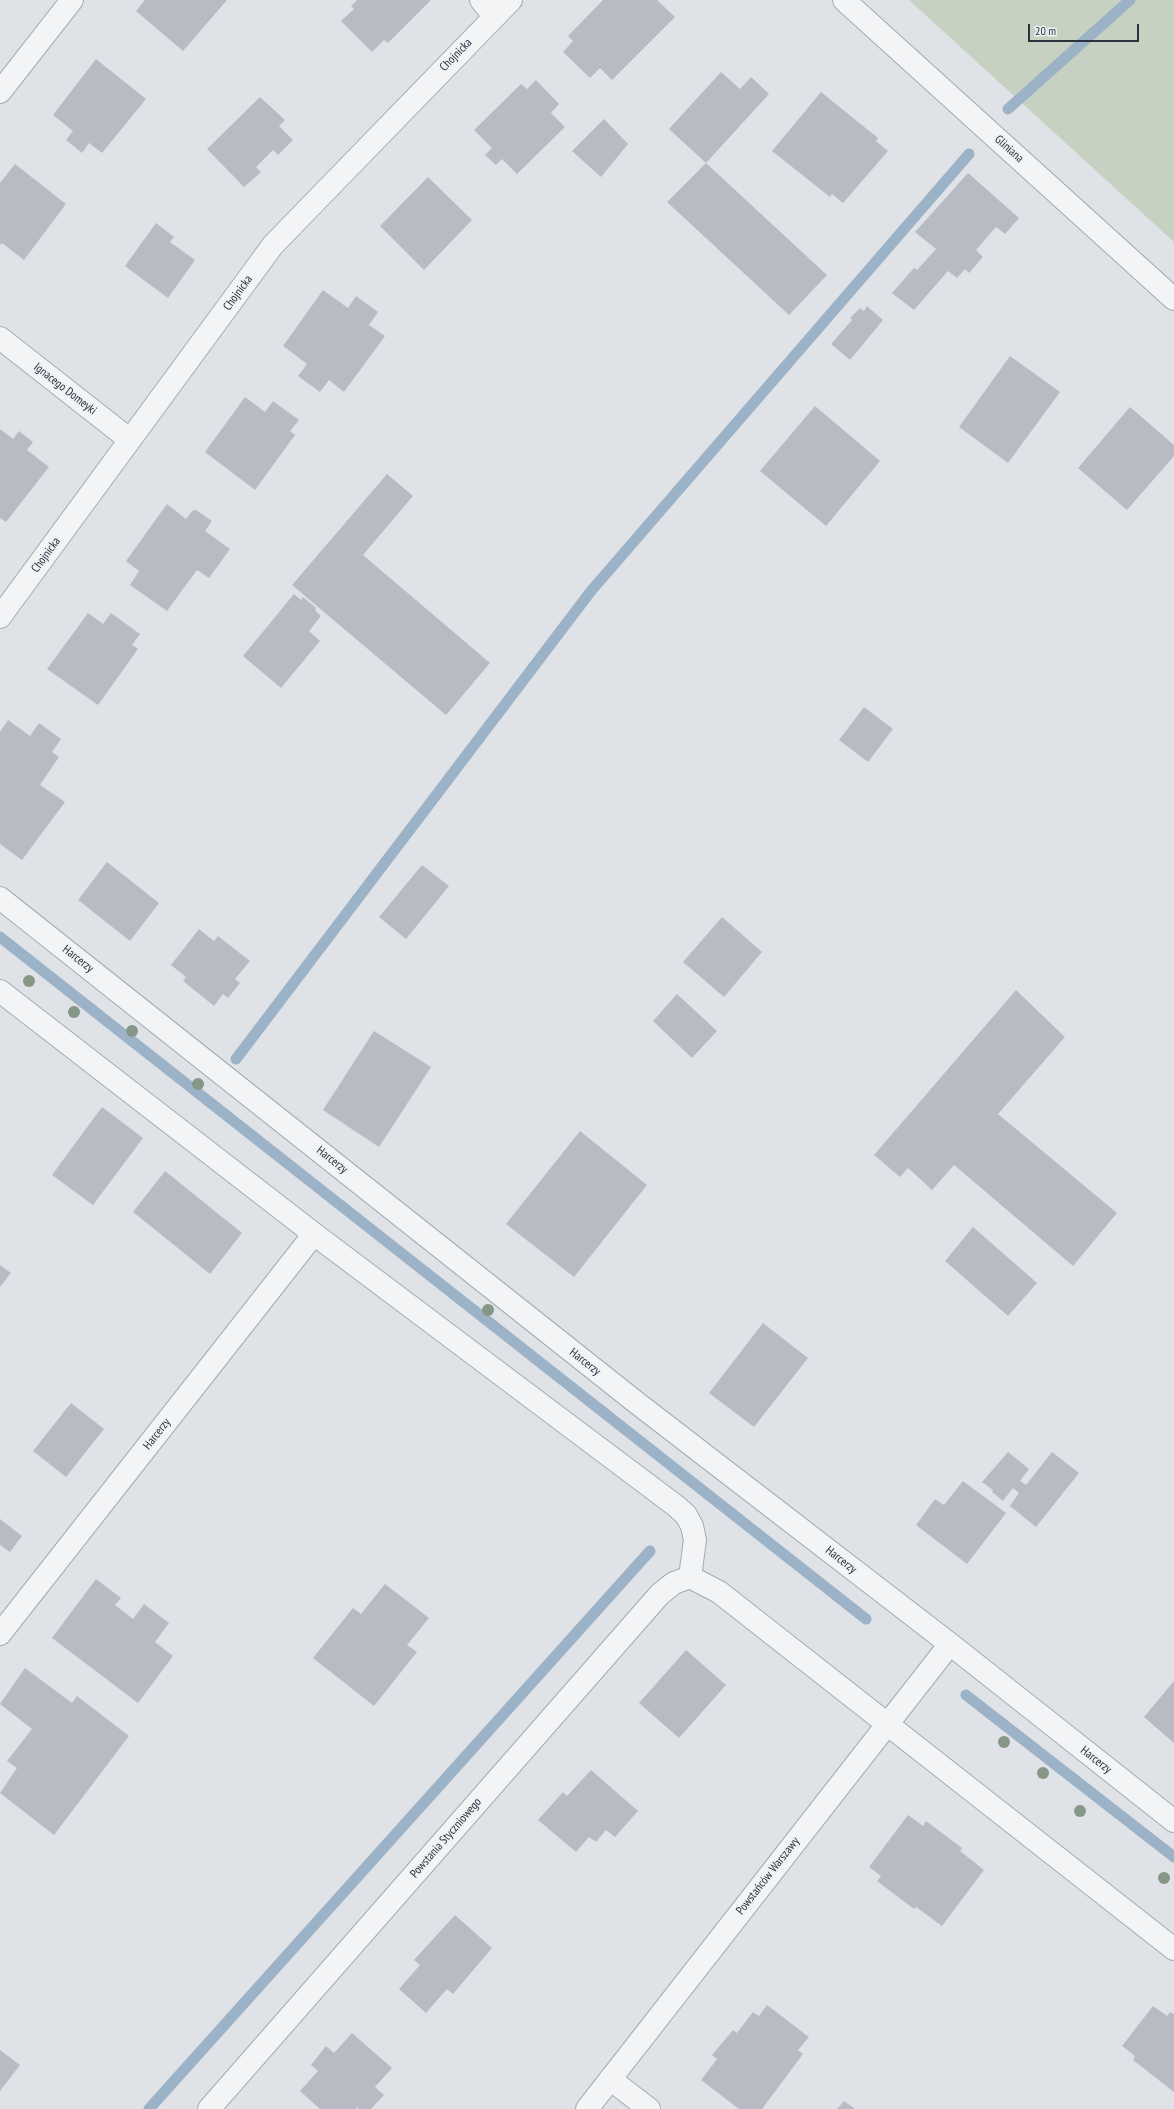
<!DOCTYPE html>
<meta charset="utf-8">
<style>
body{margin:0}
#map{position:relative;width:1174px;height:2109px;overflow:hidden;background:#dfe3e8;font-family:"PT Sans Narrow",sans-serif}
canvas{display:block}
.scale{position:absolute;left:1028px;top:24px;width:111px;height:18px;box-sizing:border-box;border:2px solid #29323e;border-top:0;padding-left:5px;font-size:12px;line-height:14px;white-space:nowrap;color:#29323e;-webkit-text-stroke:3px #eff2f5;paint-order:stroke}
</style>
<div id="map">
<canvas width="1174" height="2109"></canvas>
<div class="scale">20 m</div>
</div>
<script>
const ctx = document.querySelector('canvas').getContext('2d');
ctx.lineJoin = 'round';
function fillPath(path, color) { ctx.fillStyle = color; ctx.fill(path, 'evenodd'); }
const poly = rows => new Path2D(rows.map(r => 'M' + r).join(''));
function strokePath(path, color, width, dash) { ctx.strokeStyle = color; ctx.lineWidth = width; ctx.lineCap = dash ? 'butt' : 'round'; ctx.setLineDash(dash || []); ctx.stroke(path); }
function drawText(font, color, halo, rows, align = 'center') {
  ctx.font = font + ' "PT Sans Narrow",sans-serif'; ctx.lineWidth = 3.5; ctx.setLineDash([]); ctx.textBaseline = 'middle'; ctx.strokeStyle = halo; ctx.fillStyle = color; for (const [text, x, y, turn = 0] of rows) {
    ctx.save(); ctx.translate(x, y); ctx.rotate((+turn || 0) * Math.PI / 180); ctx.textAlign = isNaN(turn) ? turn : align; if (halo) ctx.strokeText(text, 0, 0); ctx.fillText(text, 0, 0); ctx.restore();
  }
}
fillPath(poly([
 [909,0,1174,0,1174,242]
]), '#c6d1c1');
strokePath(poly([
 [1008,109,1130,0],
 [0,937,866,1619],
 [236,1059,591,591,969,154],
 [966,1695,1174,1857],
 [149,2109,650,1551]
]), '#9cb2c6', 11);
fillPath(poly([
 [145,0,227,0,183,51,136,11],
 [357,0,431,0,388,43,384,40,372,52,341,21,354,9,351,6],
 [603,0,657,0,675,17,612,80,600,68,590,78,563,52,573,41,568,36],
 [96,59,146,99,102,153,89,143,82,153,66,140,73,131,53,115],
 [721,72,740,89,751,77,769,94,706,163,669,129],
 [536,80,559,104,551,113,565,127,517,174,502,159,496,165,485,155,492,148,474,130,521,84,527,89],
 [821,92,878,138,876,141,888,151,843,203,832,194,830,197,772,151],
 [260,97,285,120,279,126,293,140,278,155,273,150,256,167,261,172,244,187,207,149],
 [604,119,628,144,601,177,572,151],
 [706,163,827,275,789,315,667,202],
 [15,164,66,204,24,260,2,243,0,245,0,183],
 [968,173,1019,218,1005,234,996,227,976,250,983,257,969,273,965,269,957,278,948,271,914,310,892,293,914,268,917,270,936,249,915,232],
 [428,177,472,220,424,270,380,226],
 [156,223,174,237,170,242,195,260,168,298,125,266],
 [323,290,348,308,356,296,378,312,369,325,385,336,344,392,329,380,320,392,298,376,307,364,283,346],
 [867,306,883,320,850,360,831,344,852,320,850,318,860,308,864,311],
 [1010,356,1060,392,1008,463,959,427],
 [245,397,265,412,273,401,299,420,290,431,295,435,255,490,205,452],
 [815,406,880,461,826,526,760,471],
 [1130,407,1174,445,1174,456,1127,510,1078,468],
 [0,429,13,439,19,431,33,442,27,450,49,467,6,522,0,518],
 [387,474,413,496,363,555,490,663,446,715,292,585],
 [167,504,186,519,192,511,196,510,212,521,205,531,230,549,209,578,197,570,167,611,130,585,139,571,126,561],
 [294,594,301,600,303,597,316,608,315,610,321,616,309,631,320,641,281,688,243,656],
 [88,613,103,624,111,613,140,634,132,645,138,649,98,705,47,669],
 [864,707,893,729,868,762,839,740],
 [8,720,30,736,39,723,61,739,52,752,59,757,40,785,65,802,22,860,0,844,0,732],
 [107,862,159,903,130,941,78,900],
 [422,865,449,886,406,939,379,917],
 [722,917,762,952,724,997,683,962],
 [199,929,214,941,218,936,250,961,235,979,240,983,228,998,223,994,214,1006,183,981,186,977,171,965],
 [1016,990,1065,1037,998,1114,1117,1213,1073,1266,954,1165,932,1190,908,1168,900,1177,874,1155],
 [677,994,717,1031,692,1058,653,1021],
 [374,1031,431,1067,379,1147,323,1110],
 [102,1107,143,1138,93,1205,52,1175],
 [580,1131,647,1185,574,1277,506,1224],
 [165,1171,242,1233,210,1274,133,1212],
 [973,1227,1037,1283,1008,1316,945,1261],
 [0,1265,11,1273,0,1287],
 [763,1323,808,1358,754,1427,709,1393],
 [71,1403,104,1429,66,1477,33,1451],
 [1008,1452,1029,1469,1020,1481,1026,1485,1052,1452,1079,1473,1036,1527,1010,1506,1019,1493,1013,1488,1003,1501,992,1492,993,1490,982,1482],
 [963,1481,1006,1513,967,1564,916,1525,935,1499,944,1505],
 [0,1519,22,1536,10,1552,0,1545],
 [96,1579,121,1598,115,1605,133,1619,144,1604,169,1623,155,1642,173,1656,138,1703,52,1638],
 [385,1584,429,1618,407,1645,417,1652,374,1706,313,1658,353,1608,361,1614],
 [686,1650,726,1685,679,1738,639,1703],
 [25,1668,72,1703,77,1696,129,1736,54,1835,0,1793,17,1768,7,1761,32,1729,0,1704],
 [1174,1681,1174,1743,1144,1717],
 [591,1770,638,1811,615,1837,606,1830,596,1842,589,1837,576,1852,538,1820,563,1792,567,1796],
 [908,1815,923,1826,926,1821,962,1848,960,1851,984,1870,942,1926,916,1907,914,1909,877,1881,881,1876,869,1867],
 [455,1915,492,1948,453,1994,447,1989,426,2013,399,1989,420,1965,414,1960],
 [767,2005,809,2037,798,2050,803,2054,762,2109,739,2109,701,2080,717,2059,712,2055,733,2030,737,2033,753,2012,759,2016],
 [1153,2006,1167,2016,1170,2012,1174,2014,1174,2092,1133,2060,1135,2056,1122,2046],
 [352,2033,392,2068,375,2087,384,2095,371,2109,359,2109,357,2107,356,2109,320,2109,300,2091,318,2071,311,2065,326,2046,334,2053],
 [0,2050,20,2065,0,2091],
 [844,2101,855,2109,837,2109]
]), '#b7bcc4');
const minor = poly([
 [481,0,494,16],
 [844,0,1174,299],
 [0,92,72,0],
 [0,338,130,440],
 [0,617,273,245,511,0],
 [0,898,637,1403,950,1644,1174,1821],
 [0,991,314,1234,676,1506,686,1515,692,1526,695,1540,690,1577],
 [690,1577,719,1592,1174,1949],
 [0,1634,314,1234],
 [610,2079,649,2109],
 [209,2109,660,1594,674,1583,690,1577],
 [587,2109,950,1644]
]);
strokePath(minor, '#a5aab2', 24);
strokePath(minor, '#f2f4f6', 22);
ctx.fillStyle = '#879787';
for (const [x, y] of [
 [29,981],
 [74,1012],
 [132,1031],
 [198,1084],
 [488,1310],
 [1004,1742],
 [1043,1773],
 [1080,1811],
 [1164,1878]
]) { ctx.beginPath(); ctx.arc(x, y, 6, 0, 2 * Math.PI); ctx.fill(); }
drawText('12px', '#29323e', '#eff2f5', [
 ["Chojnicka",456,55,-46],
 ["Gliniana",1009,149,42],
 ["Chojnicka",238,293,-54],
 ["Ignacego Domeyki",65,389,38],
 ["Chojnicka",46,555,-54],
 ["Harcerzy",78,959,38],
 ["Harcerzy",332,1160,38],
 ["Harcerzy",585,1362,38],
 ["Harcerzy",157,1434,-52],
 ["Harcerzy",841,1560,38],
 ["Harcerzy",1096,1760,38],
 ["Powstania Styczniowego",446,1838,-49],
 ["Powstańców Warszawy",768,1876,-52]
]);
</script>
